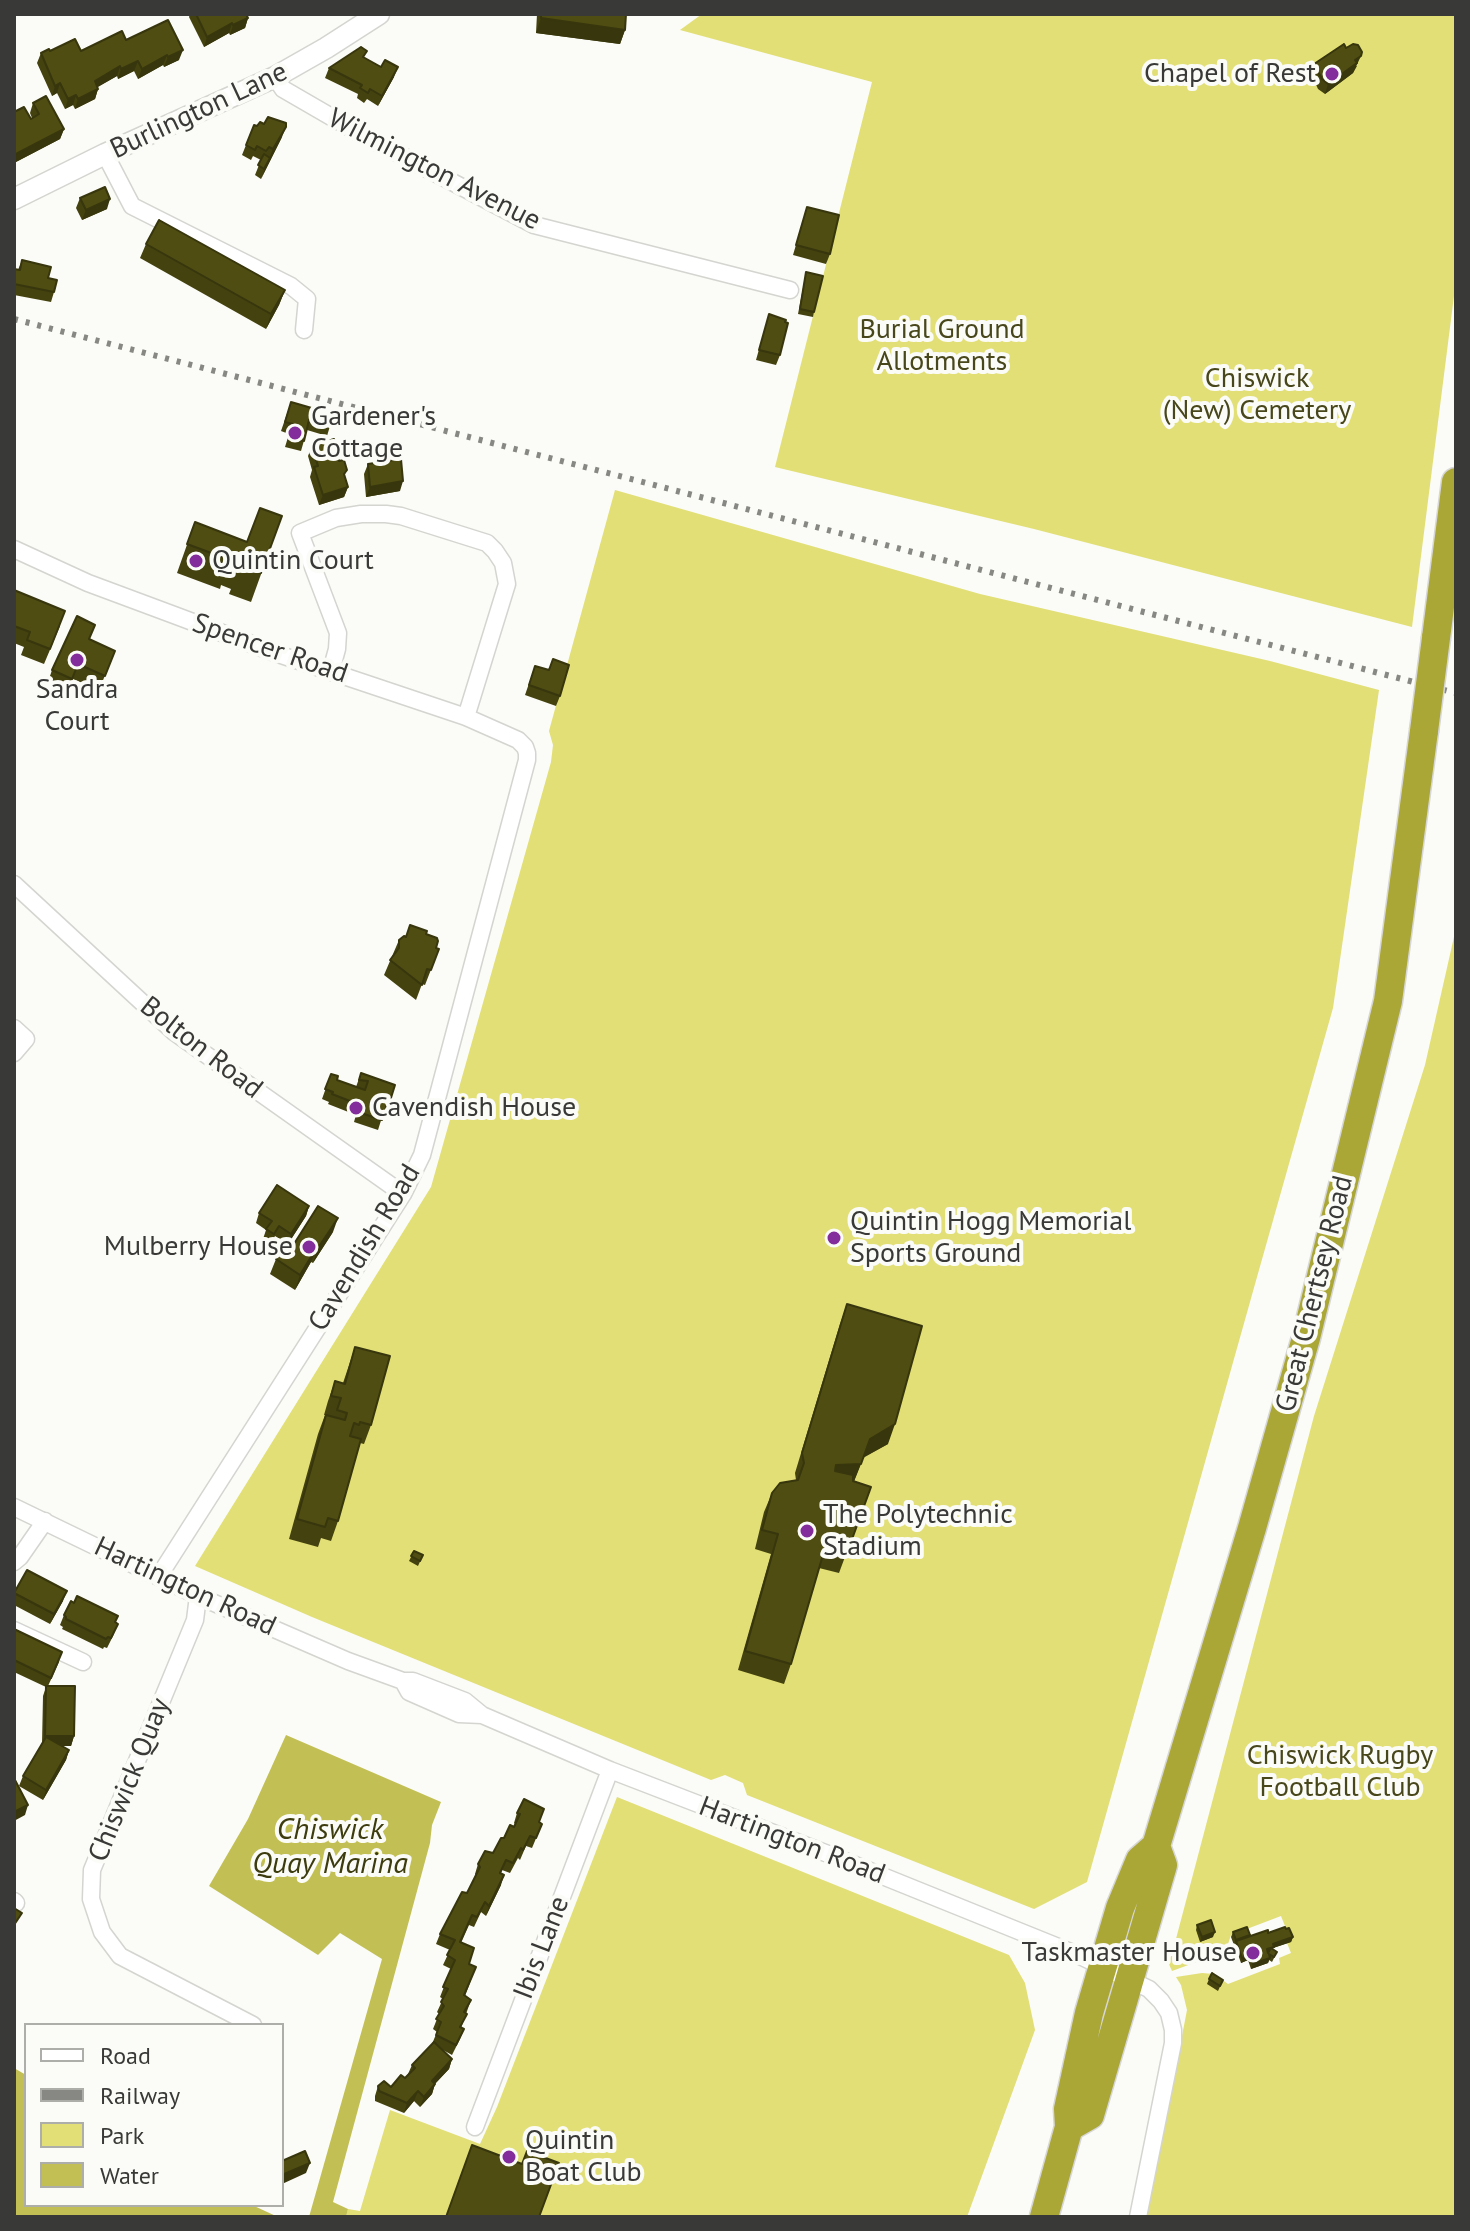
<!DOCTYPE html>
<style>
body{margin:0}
#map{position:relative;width:1470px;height:2231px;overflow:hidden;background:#fbfbf7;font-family:"PT Sans",sans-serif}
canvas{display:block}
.frame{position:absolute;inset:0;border:16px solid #393937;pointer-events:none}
.legend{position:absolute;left:24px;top:2023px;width:260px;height:184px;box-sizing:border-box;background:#fbfbf7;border:2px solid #adadaa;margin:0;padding:10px 14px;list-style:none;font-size:24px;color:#393937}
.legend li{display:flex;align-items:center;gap:16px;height:40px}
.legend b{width:40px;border:2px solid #adadaa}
</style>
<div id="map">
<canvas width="1470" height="2231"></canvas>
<div class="frame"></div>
<ul class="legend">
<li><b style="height:10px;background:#fff"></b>Road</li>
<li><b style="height:10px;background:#878784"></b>Railway</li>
<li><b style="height:22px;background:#e1df76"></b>Park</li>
<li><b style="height:22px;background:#c2c055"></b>Water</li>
</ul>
</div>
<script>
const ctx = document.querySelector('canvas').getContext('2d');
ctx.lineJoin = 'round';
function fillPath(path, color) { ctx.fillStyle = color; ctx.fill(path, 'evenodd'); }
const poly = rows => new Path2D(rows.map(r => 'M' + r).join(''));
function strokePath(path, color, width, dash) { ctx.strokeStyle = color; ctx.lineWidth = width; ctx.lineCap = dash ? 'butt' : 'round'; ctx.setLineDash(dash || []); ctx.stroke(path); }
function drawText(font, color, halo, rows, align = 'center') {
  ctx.font = font + ' "PT Sans",sans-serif'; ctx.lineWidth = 8; ctx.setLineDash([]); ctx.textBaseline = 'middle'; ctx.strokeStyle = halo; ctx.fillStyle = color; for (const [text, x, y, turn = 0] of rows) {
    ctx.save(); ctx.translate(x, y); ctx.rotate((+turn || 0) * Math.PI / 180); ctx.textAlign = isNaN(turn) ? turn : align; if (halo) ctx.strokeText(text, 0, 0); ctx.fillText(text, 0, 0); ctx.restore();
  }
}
fillPath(poly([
 [702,14,1456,14,1456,280,1412,627,1034,529,775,467,872,82,680,30],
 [615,490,980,594,1270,661,1379,690,1333,1008,1257,1277,1087,1882,1034,1909,747,1795,743,1783,725,1775,711,1780,312,1617,195,1566,431,1187,551,762,553,745,549,731],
 [1456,928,1456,2217,1147,2217,1187,2010,1181,1985,1176,1977,1202,1973,1214,1974,1228,1984,1280,1964,1279,1958,1291,1953,1287,1943,1291,1941,1281,1916,1231,1935,1227,1947,1210,1957,1172,1971,1168,1962,1172,1954,1314,1416,1425,1065],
 [617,1797,1009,1955,1025,1983,1035,2030,967,2217,346,2217,348,2209,360,2211,390,2110,480,2144,497,2107]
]), '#e1df76');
fillPath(poly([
 [286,1735,441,1802,432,1825,430,1843,333,2202,348,2209,346,2217,309,2217,382,1959,340,1933,318,1955,209,1886,248,1819],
 [14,2068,26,2075,26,2205,252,2205,278,2217,14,2217]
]), '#c2c055');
const minor = poly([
 [275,77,283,89,359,133,534,225,790,290],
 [105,154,132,206,291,286,307,299,304,330],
 [14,549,88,583,174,615,278,654,466,717,518,740,525,747,527,753,527,760,422,1155,403,1194,159,1576],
 [331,671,337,649,338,633,300,533,336,518,361,514,386,514,401,516,487,543,495,551,503,563,507,584,466,717],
 [14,884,174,1032,403,1194],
 [14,1028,26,1039,14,1053],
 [14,1507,198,1596,348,1661,403,1681,413,1681,465,1701,482,1715,610,1770,828,1854,1078,1955,1149,1989,1161,2001,1169,2013,1173,2030,1173,2043,1138,2217],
 [14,1562,20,1557,45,1521],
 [198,1596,195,1620,92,1870,91,1899,102,1932,120,1956,253,2025],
 [14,1630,83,1662],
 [403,1681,409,1692,459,1714,482,1715],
 [14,1901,16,1903],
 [475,2127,610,1770]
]);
const tertiary = poly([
 [14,199,105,154,275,77,326,48,379,14]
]);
const trunk = poly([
 [1436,638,1456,482],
 [1069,2127,1090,2115,1163,1865,1156,1846],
 [1044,2217,1069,2127,1068,2109,1089,2013,1120,1908,1140,1860,1156,1846,1252,1528,1306,1338,1388,1001,1424,731]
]);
strokePath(minor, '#d4d4d0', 19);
strokePath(tertiary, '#d4d4d0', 23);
strokePath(trunk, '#d7d7d7', 31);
strokePath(minor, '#fff', 16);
strokePath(tertiary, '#fff', 20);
strokePath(trunk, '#aba736', 28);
strokePath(poly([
 [14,319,1456,693]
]), '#878784', 6, [4, 8]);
const trunkBridge = poly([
 [1424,731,1436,638]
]);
strokePath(trunkBridge, '#d7d7d7', 31, []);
strokePath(trunkBridge, '#aba736', 28);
fillPath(poly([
 [190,14,251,14,247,16,248,18,245,28,230,35,229,33,204,47,189,17],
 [537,14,626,14,625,30,620,44,536,33],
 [126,40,179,60,164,67,163,65,138,79,134,71,118,79,117,76,97,87,98,89,95,99,75,109,73,105,65,109,57,93,52,96,37,63,41,53,50,51,81,51],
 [364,57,394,77,378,106,367,99,364,103,357,98,358,94,325,78,329,68],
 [1314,64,1357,66,1353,73,1325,94,1318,89,1311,74],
 [33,103,64,129,60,139,14,163,14,112,31,119,32,118,30,113],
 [282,137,261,179,255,175,261,160,253,156,251,160,242,155,246,145],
 [80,198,107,209,82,220,76,208],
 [807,207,830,254,826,264,793,255],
 [146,244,285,290,279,305,266,329,140,258],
 [22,260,48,278,54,292,51,302,14,295,14,269,18,270],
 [806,272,814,312,813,317,798,314],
 [769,314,780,355,776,365,756,360],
 [291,402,330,426,327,436,307,430,301,451,285,447,289,434,281,431],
 [312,446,339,461,347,470,344,476,348,487,344,497,319,505,310,477,312,470,308,456],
 [368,464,400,491,366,497,364,474],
 [282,516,251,602,229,594,231,589,221,585,220,589,177,573,195,522,247,542],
 [14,590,60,626,44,664,21,655,24,647,14,643],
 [90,640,115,651,99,690,73,679,67,694,47,685,52,670],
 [535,666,560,696,556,706,525,695],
 [426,934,436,948,439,949,425,985,422,984,416,1000,384,975,399,940,406,937],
 [361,1073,395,1085,386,1111,384,1111,378,1130,354,1122,356,1115,328,1104,329,1102,322,1099,331,1074,337,1080,356,1087],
 [309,1206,306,1216,288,1244,275,1236,271,1244,263,1239,266,1230,256,1223,259,1213],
 [333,1232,313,1263,311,1262,295,1290,270,1274,276,1259],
 [847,1304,888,1444,863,1458,854,1481,871,1487,839,1573,819,1568,791,1664,784,1684,738,1670,771,1554,755,1549,764,1512,772,1493,796,1480,795,1473,840,1324],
 [355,1347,371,1425,364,1444,360,1443,338,1521,331,1541,321,1538,318,1547,289,1539,318,1434,325,1415,324,1415,328,1401,335,1381,343,1383],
 [414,1551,423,1555,418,1566,409,1561],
 [14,1593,63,1601,50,1624,14,1605],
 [64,1615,116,1623,114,1634,107,1648,104,1647,103,1649,62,1629,63,1627,60,1625],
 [14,1629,59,1662,48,1686,74,1736,71,1746,61,1746,69,1750,66,1760,43,1800,19,1786,23,1776,42,1744,43,1696,46,1687,14,1672],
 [517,1813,542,1824,532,1848,526,1846,520,1860,518,1858,510,1873,502,1870,500,1874,501,1885,486,1916,481,1912,474,1927,469,1925,461,1943,469,1964,476,1967,465,1996,471,2000,461,2028,464,2029,460,2039,452,2055,443,2050,452,2059,449,2069,435,2084,432,2094,420,2107,414,2101,404,2113,375,2101,375,2096,378,2086,391,2087,405,2078,408,2074,412,2065,432,2044,437,2032,433,2029,439,2014,437,2012,443,1999,440,1997,451,1969,443,1965,450,1950,436,1944,440,1934,467,1893,476,1876,475,1874,478,1864,493,1853,514,1827,515,1824,514,1823],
 [1197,1925,1213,1937,1200,1942,1196,1930],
 [1233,1932,1249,1937,1268,1933,1293,1937,1291,1942,1273,1948,1273,1950,1277,1952,1272,1962,1269,1960,1268,1963,1251,1969,1248,1960,1241,1963,1235,1946,1235,1944,1234,1945,1231,1937],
 [1209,1979,1223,1980,1218,1991,1207,1984]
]), '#44420f');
fillPath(poly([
 [248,18,245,28,230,35,233,25],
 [541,18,625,30,620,44,536,33],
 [232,23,229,33,204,47,207,37],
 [183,50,179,60,164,67,168,57],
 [167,55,163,65,138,79,142,69],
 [1361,56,1353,73,1325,94,1328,84,1355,60],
 [138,61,134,71,118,79,121,69],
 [120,66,117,76,91,91,95,81],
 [398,67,394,77,378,106,382,96],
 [60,83,57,93,52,96,55,86],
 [98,89,95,99,75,109,78,99],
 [76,95,73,105,65,109,68,99],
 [286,127,282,137,261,179,273,149],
 [64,129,60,139,14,163,14,155],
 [110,199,107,209,82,220,86,210],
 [285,290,279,305,266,329,271,314],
 [403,481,400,491,366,497,370,487],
 [348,487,344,497,319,505,323,495],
 [309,1206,306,1216,288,1244,291,1234],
 [338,1218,333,1232,313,1263,318,1248],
 [317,1247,311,1262,295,1290,300,1275],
 [895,1424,888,1444,862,1458,870,1439],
 [861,1464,853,1484,829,1484,836,1465],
 [67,1591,63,1601,50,1624,54,1614],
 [45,1736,74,1736,71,1746,42,1746],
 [69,1750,66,1760,43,1800,46,1790],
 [28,1805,25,1815,14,1821,14,1812],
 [504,1875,501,1885,486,1916,489,1906],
 [1215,1932,1213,1937,1200,1942,1202,1937],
 [1293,1937,1291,1942,1273,1948,1272,1952,1265,1954,1267,1949,1273,1944],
 [1250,1955,1248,1960,1241,1963,1242,1958],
 [1270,1958,1268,1963,1251,1969,1253,1964],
 [452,2059,449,2069,428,2091,432,2081],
 [435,2084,432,2094,420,2107,424,2097],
 [418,2091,414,2101,404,2113,407,2103],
 [310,2163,306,2173,282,2184,282,2175]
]), '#37360d');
const building = poly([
 [196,14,246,14,248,18,233,25,232,23,207,37,196,14],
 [541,14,626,14,625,30,541,18,541,14],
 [168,20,183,50,168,57,167,55,142,69,138,61,121,69,120,66,95,81,98,89,78,99,76,95,68,99,60,83,55,86,41,53,49,49,50,51,75,39,81,51,122,31,126,40,168,20],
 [1344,44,1346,48,1353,44,1358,45,1362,52,1361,56,1355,60,1357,63,1328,84,1322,79,1314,64,1344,44],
 [361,47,367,51,363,57,381,67,385,60,398,67,382,96,370,89,368,93,360,88,362,85,329,68,361,47],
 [46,96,64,129,14,155,14,112,24,107,31,119,39,114,33,103,46,96],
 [268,117,286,123,286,127,273,149,269,147,266,151,257,146,255,150,246,145,254,125,257,126,260,122,264,124,268,117],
 [264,154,270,158,264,169,258,165,264,154],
 [105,187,110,199,86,210,80,198,105,187],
 [807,207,839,215,830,254,796,245,807,207],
 [159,220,285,290,271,314,146,244,159,220],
 [22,260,51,267,48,278,57,280,54,292,14,284,14,269,20,270,22,260],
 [806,272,823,276,814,312,800,309,806,272],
 [769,314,786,320,785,322,788,323,780,355,759,350,769,314],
 [291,402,322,411,330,426,309,420,304,441,288,437,293,424,285,422,291,402],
 [334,439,339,461,344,460,347,470,344,474,348,487,323,495,314,467,318,466,312,446,334,439],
 [401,459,403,481,370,487,368,464,401,459],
 [260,508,282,516,261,573,239,565,241,560,232,556,230,560,187,544,195,522,247,542,260,508],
 [14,590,65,611,50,649,27,640,30,632,14,626,14,590],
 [77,616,95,625,89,639,115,651,105,676,78,664,72,679,52,670,77,616],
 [553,659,569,665,560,696,529,685,535,666,549,670,553,659],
 [410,925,427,931,426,934,437,938,438,941,436,948,439,949,431,970,427,969,422,985,390,960,399,948,399,940,404,936,406,937,410,925],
 [361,1073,395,1085,390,1101,388,1101,382,1120,358,1112,360,1105,332,1094,333,1092,325,1089,331,1074,338,1076,337,1080,365,1090,368,1081,359,1080,361,1073],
 [277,1185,309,1206,291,1234,279,1226,274,1234,266,1229,272,1221,259,1213,277,1185],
 [318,1206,338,1218,318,1248,317,1247,300,1275,276,1259,281,1252,287,1255,318,1206],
 [847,1304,922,1326,895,1424,870,1439,861,1464,836,1465,835,1471,853,1475,853,1481,871,1487,847,1553,825,1548,791,1664,745,1651,778,1534,762,1530,772,1493,780,1483,798,1480,804,1463,802,1453,847,1304],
 [355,1347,390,1356,371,1425,360,1422,359,1425,354,1423,350,1436,361,1439,338,1521,328,1518,325,1527,297,1519,326,1415,345,1420,347,1413,337,1410,341,1398,331,1396,335,1381,345,1384,355,1347],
 [414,1551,423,1555,420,1561,411,1556,414,1551],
 [27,1570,67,1591,54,1614,14,1593,27,1570],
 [77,1596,118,1616,115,1622,118,1624,111,1638,108,1637,106,1639,66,1619,66,1617,64,1615,71,1601,74,1603,77,1596],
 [14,1629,62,1652,51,1678,14,1660,14,1629],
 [46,1686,75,1686,74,1736,45,1736,46,1686],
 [46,1737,69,1750,46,1790,23,1776,46,1737],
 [14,1780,15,1780,28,1805,14,1812,14,1780],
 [524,1799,544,1809,539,1822,542,1824,536,1838,530,1836,523,1850,521,1848,513,1863,506,1860,500,1873,504,1875,489,1906,485,1902,477,1917,472,1915,460,1942,474,1948,469,1964,476,1967,464,1995,471,2000,464,2012,467,2014,460,2027,464,2029,456,2045,436,2035,441,2022,436,2019,444,2006,441,2002,448,1989,443,1987,455,1960,447,1955,455,1940,440,1934,462,1892,467,1893,480,1867,478,1864,485,1851,493,1853,501,1838,504,1838,510,1825,514,1827,520,1814,517,1813,524,1799],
 [14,1908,22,1913,14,1925,14,1908],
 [1211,1920,1215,1932,1202,1937,1197,1925,1211,1920],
 [1247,1927,1250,1935,1236,1940,1233,1932,1247,1927],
 [1285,1927,1286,1929,1289,1928,1293,1937,1273,1944,1274,1947,1267,1949,1268,1953,1271,1948,1277,1952,1274,1957,1269,1954,1270,1958,1253,1964,1250,1955,1242,1958,1236,1941,1268,1930,1268,1933,1285,1927],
 [1212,1973,1223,1980,1220,1986,1209,1979,1212,1973],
 [434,2042,452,2059,432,2081,435,2084,424,2097,418,2091,407,2103,379,2091,378,2086,384,2081,391,2087,401,2075,405,2078,415,2068,412,2065,434,2042],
 [472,2145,522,2164,527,2151,559,2163,539,2217,446,2217,472,2145],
 [305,2151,310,2163,282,2175,282,2161,305,2151]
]);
fillPath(building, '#4f4d12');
strokePath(building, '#37360d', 2);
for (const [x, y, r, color] of [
 [1332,74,8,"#822d9b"],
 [295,433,8,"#822d9b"],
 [196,561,8,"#822d9b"],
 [77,660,8,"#822d9b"],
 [356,1108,8,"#822d9b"],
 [834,1238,8,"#822d9b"],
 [309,1247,8,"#822d9b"],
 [807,1531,8,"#822d9b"],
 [1253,1953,8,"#822d9b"],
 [509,2157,8,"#822d9b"]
]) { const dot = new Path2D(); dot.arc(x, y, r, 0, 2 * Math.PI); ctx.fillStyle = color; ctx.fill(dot); strokePath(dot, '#fbfbf7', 3); }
drawText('28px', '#393937', '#fbfbf7', [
 ["Chapel of Rest",1316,74,"right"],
 ["Gardener's",311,417],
 ["Cottage",311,449],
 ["Quintin Court",212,561],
 ["Sandra",77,690,"center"],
 ["Court",77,722,"center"],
 ["Cavendish House",372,1108],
 ["Quintin Hogg Memorial",850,1222],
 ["Sports Ground",850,1254],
 ["Mulberry House",293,1247,"right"],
 ["The Polytechnic",823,1515],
 ["Stadium",823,1547],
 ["Taskmaster House",1237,1953,"right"],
 ["Quintin",525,2141],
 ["Boat Club",525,2173]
], 'left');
drawText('28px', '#393937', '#fbfbf7', [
 ["Burlington Lane",199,111,-25],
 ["Wilmington Avenue",434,170,27],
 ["Spencer Road",270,649,19],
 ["Bolton Road",201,1048,38],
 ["Cavendish Road",365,1248,-59],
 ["Great Chertsey Road",1315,1294,-76],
 ["Hartington Road",185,1587,25],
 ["Chiswick Quay",130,1780,-68],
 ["Hartington Road",792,1841,21],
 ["Ibis Lane",542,1948,-69]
]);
drawText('28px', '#48471b', '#fbfbf7', [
 ["Burial Ground",942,330],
 ["Allotments",942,362],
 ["Chiswick",1257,379],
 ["(New) Cemetery",1257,411],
 ["Chiswick Rugby",1340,1756],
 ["Football Club",1340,1788]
]);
drawText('italic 30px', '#3d3c0e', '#fbfbf7', [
 ["Chiswick",330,1830],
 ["Quay Marina",330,1864]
]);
</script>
